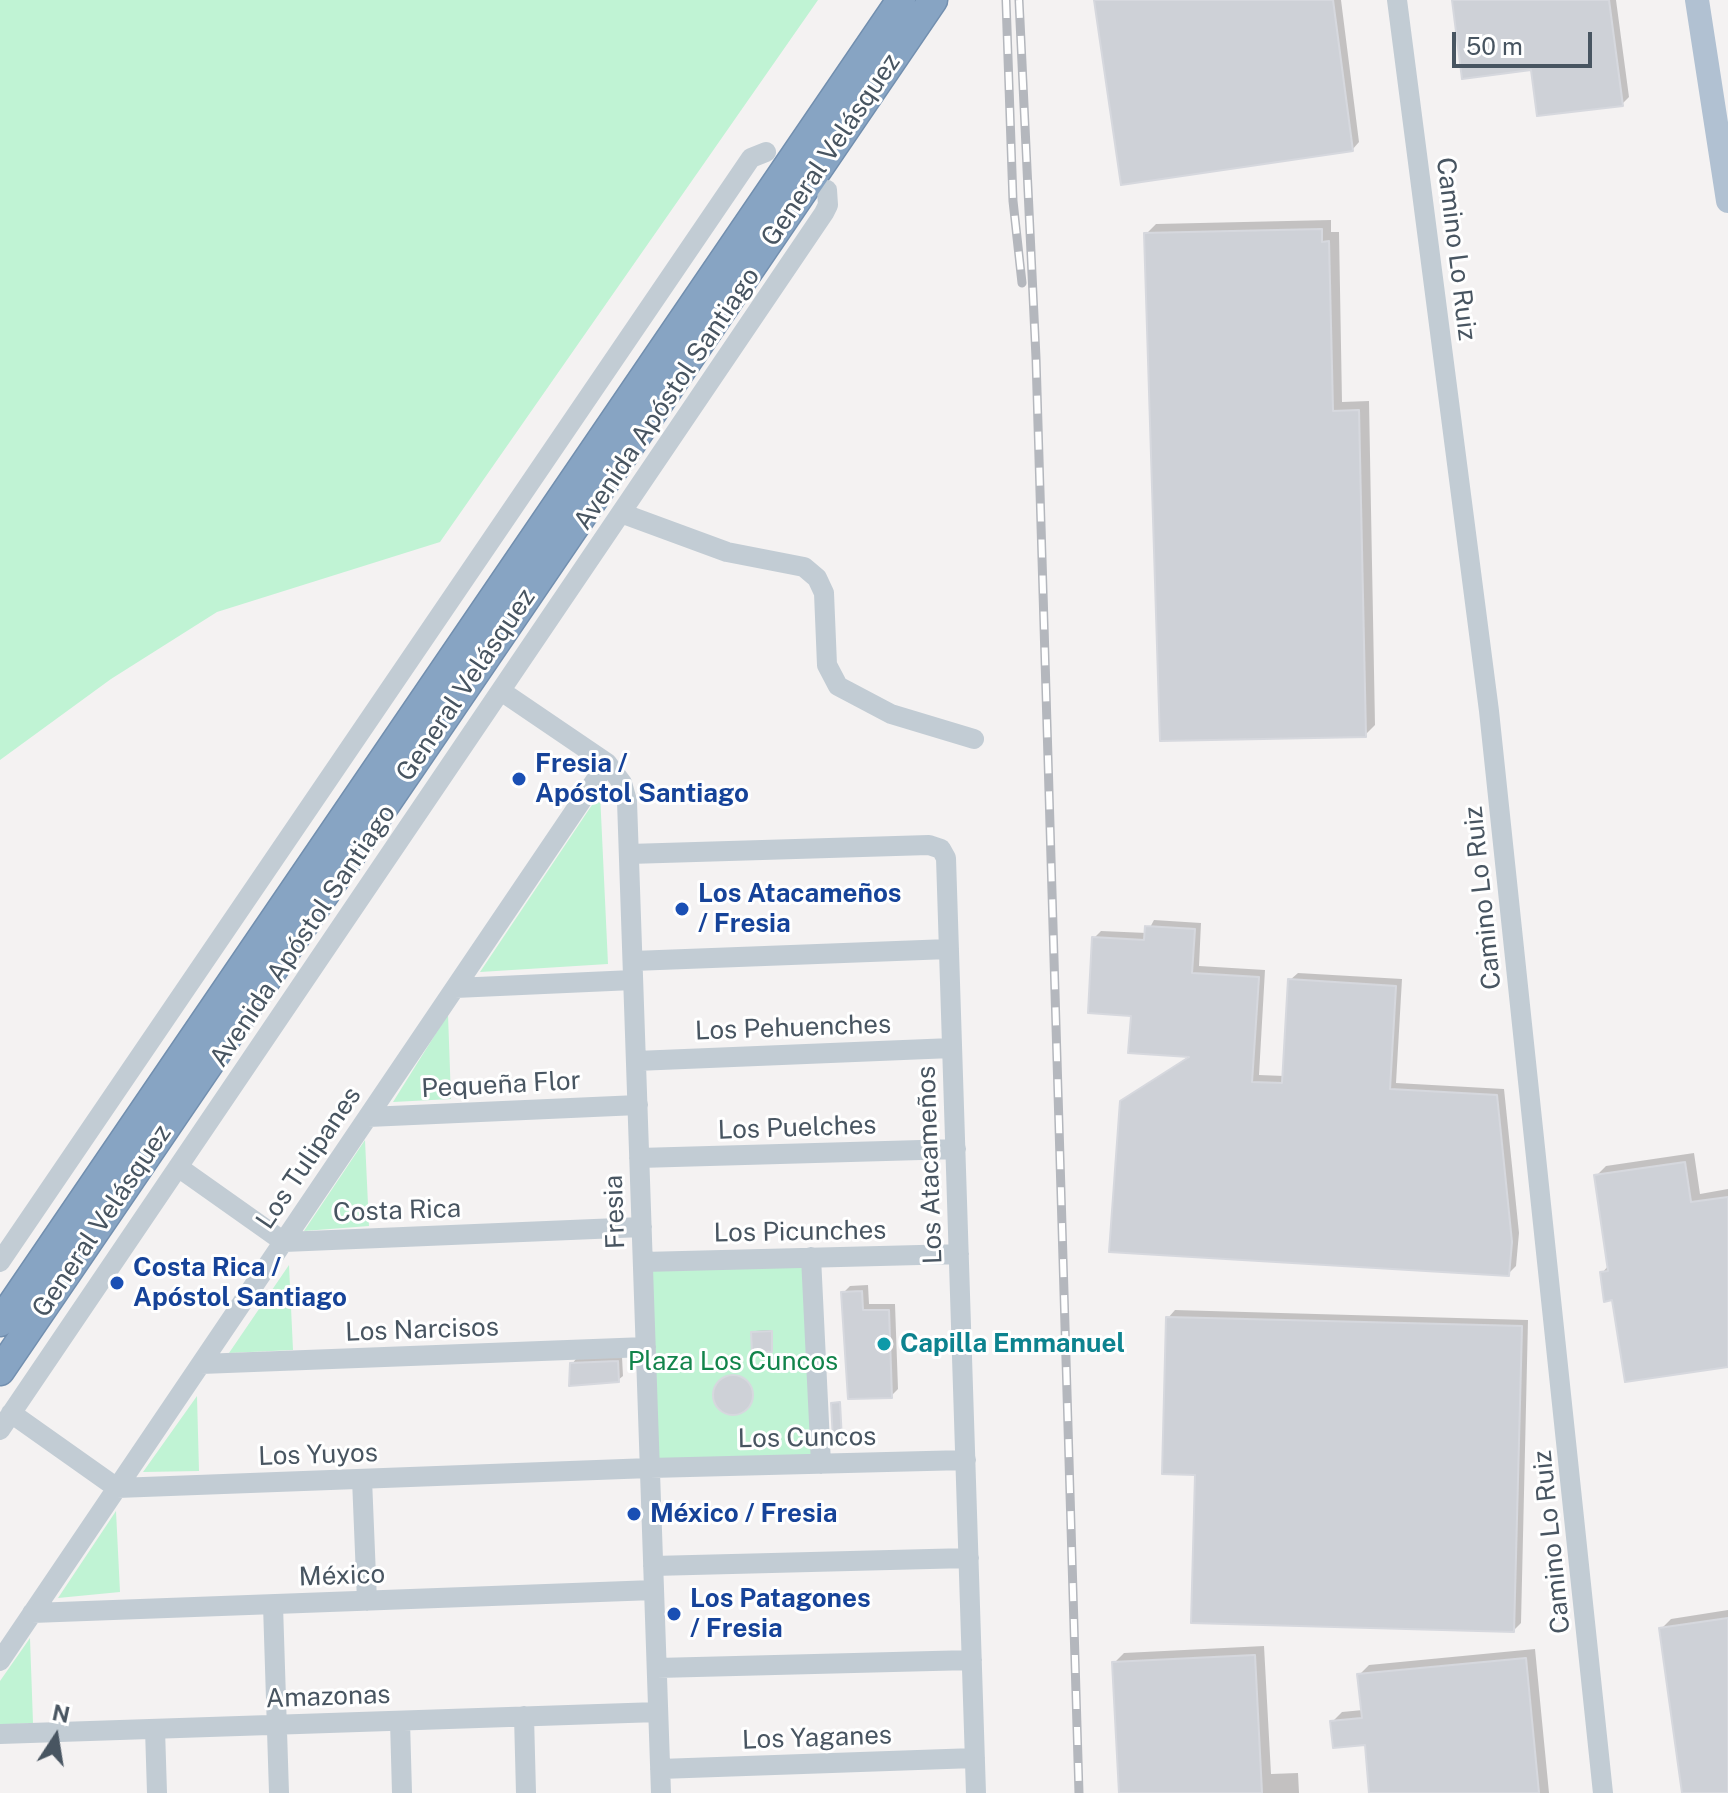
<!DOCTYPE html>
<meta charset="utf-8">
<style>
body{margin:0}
#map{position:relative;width:1728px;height:1793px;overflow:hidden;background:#f4f2f2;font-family:"Public Sans",sans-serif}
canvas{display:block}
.north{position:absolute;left:16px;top:1697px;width:80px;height:80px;-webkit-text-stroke:6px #fff;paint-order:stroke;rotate:12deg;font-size:22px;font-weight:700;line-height:32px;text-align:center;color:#485561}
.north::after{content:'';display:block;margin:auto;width:28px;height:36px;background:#485561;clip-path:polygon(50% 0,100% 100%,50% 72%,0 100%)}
.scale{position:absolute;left:1452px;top:32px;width:140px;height:36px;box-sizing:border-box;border:4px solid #485561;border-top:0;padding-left:10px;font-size:24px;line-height:28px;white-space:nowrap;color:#485561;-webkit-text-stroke:6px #fff;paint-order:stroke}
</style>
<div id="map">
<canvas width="1728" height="1793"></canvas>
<div class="north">N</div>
<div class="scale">50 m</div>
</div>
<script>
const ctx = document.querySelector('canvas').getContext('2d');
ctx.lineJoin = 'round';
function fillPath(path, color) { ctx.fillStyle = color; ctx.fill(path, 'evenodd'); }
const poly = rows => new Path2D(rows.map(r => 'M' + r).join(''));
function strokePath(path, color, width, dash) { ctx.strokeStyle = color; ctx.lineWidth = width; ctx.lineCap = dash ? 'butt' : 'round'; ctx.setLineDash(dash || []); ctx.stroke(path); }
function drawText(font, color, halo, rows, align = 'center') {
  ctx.font = font + ' "Public Sans",sans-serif'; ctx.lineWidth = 6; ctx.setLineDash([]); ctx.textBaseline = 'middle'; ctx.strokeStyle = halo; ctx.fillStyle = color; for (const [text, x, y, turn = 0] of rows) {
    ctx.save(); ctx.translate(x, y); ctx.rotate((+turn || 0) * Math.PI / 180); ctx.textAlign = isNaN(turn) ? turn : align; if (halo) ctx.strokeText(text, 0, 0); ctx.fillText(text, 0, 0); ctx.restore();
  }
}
fillPath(poly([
 [0,0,818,0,440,542,217,612,111,679,0,760],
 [600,793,608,964,480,972],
 [448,1014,451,1099,393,1102],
 [365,1140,369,1226,304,1231],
 [807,1263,818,1459,655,1462,650,1266],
 [289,1265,293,1350,229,1353],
 [197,1396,199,1471,143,1472],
 [116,1511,120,1592,58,1598],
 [30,1638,33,1723,0,1725,0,1681]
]), '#c0f3d4');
fillPath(poly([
 [1097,0,1341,0,1359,142,1352,150],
 [1454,0,1616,0,1629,97,1622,104,1533,68],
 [1331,220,1331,232,1339,232,1342,402,1369,401,1375,725,1365,735,1146,234,1156,224],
 [1154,920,1201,923,1199,966,1265,970,1259,1075,1284,1076,1290,980,1298,973,1402,979,1396,1083,1504,1089,1519,1233,1516,1266,1508,1274,1121,1102,1191,1055,1133,1014,1094,938,1101,931,1147,933],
 [1694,1153,1700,1194,1728,1189,1728,1365,1614,1298,1602,1273,1609,1265,1596,1176,1606,1166],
 [868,1285,869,1304,895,1304,898,1389,891,1396,843,1293,850,1286],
 [1175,1310,1528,1320,1521,1623,1514,1630,1197,1473,1168,1318],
 [772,1330,772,1350,753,1333,755,1331],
 [622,1357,623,1376,618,1380,572,1364,576,1359],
 '717 1394a18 18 0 1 1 36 0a18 18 0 1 1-36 0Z',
 [1728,1610,1728,1793,1685,1793,1661,1629,1671,1619],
 [1264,1646,1271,1774,1298,1773,1299,1793,1121,1793,1114,1663,1124,1653],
 [1535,1649,1549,1793,1371,1793,1366,1743,1332,1722,1342,1712,1363,1710,1359,1675,1369,1665]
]), '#0003');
const building = poly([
 [1094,0,1333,0,1353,151,1121,185,1094,0],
 [1452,0,1609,0,1623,106,1537,116,1531,70,1462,79,1452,0],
 [1322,229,1322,242,1329,241,1333,411,1359,410,1366,737,1160,741,1144,233,1322,229],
 [1145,926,1195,929,1192,973,1259,977,1252,1082,1282,1083,1288,979,1396,986,1390,1089,1497,1095,1512,1242,1509,1276,1109,1252,1120,1101,1189,1057,1128,1053,1131,1016,1088,1013,1092,937,1144,940,1145,926],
 [1685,1162,1691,1202,1728,1197,1728,1367,1625,1382,1612,1300,1604,1302,1600,1272,1608,1271,1594,1175,1685,1162],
 [862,1291,863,1310,889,1310,892,1398,848,1399,841,1292,862,1291],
 [1166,1317,1522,1326,1514,1632,1191,1623,1195,1475,1162,1474,1166,1317],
 [772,1331,772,1352,752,1353,751,1332,772,1331],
 [618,1361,619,1382,569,1386,570,1363,618,1361],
 '713 1395a20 20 0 1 1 40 0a20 20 0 1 1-40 0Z',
 [840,1402,842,1440,833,1440,831,1403,840,1402],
 [1728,1618,1728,1793,1682,1793,1659,1628,1728,1618],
 [1255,1655,1262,1793,1119,1793,1112,1662,1255,1655],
 [1526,1658,1539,1793,1369,1793,1365,1745,1333,1748,1330,1721,1362,1718,1357,1674,1526,1658]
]);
fillPath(building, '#ced1d7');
strokePath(building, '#d6d8de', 2);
const highway = poly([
 [0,1322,901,0],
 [0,1371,933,0]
]);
strokePath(highway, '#728faf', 31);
strokePath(poly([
 [1397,0,1489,711,1603,1793],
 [621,513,727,552,804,567,817,578,824,593,827,665,838,686,891,714,974,739],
 [501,691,607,763,622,783,627,801,661,1793],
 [629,854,929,845,941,849,946,858,976,1793],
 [633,961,949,949],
 [455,988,633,980],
 [636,1061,952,1048],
 [368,1117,638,1105],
 [639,1158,956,1149],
 [178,1167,284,1242,642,1227],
 [811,1257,821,1464],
 [0,1262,751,158,766,152],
 [643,1262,959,1254],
 [201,1364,646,1347],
 [11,1413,117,1488,650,1468,966,1460],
 [0,1430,824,213,828,205,827,190],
 [362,1479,367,1601],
 [653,1566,969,1558],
 [273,1605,279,1793],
 [32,1613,654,1590],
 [0,1661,607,763],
 [657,1668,972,1660],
 [524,1716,526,1793],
 [400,1721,402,1793],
 [155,1729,157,1793],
 [0,1734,658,1712],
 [660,1769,975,1758]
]), '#c2ccd4', 20);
strokePath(poly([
 [1697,0,1728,201]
]), '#b1c1d2', 24);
strokePath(highway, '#87a4c3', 28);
const rail = poly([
 [1006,0,1013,201,1022,283],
 [1019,0,1036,358,1079,1793]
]);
strokePath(rail, '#b4b7bd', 9);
strokePath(rail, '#fff', 6, [18]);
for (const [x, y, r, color] of [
 [519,779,8,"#1a4fb4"],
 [682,909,8,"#1a4fb4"],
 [117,1283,8,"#1a4fb4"],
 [884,1344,8,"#0f9aa8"],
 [634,1514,8,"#1a4fb4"],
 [674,1614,8,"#1a4fb4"]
]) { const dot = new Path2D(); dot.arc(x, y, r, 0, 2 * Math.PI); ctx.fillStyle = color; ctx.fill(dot); strokePath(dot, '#fff', 3); }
drawText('26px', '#485561', '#fff', [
 ["General Velásquez",831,150,-56],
 ["Camino Lo Ruiz",1456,249,83],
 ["Avenida Apóstol Santiago",667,399,-56],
 ["General Velásquez",466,685,-56],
 ["Camino Lo Ruiz",1483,898,-96],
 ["Avenida Apóstol Santiago",303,936,-56],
 ["Los Pehuenches",793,1028,-2],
 ["Pequeña Flor",501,1085,-3],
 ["Los Puelches",797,1128,-2],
 ["Los Tulipanes",309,1158,-56],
 ["Los Atacameños",930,1165,-92],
 ["Costa Rica",397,1211,-2],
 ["Fresia",615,1212,-92],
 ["General Velásquez",102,1221,-56],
 ["Los Picunches",800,1232,-1],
 ["Los Narcisos",422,1330,-2],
 ["Los Cuncos",807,1438,-1],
 ["Los Yuyos",318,1455,-2],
 ["Camino Lo Ruiz",1552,1542,-96],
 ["México",342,1576,-2],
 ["Amazonas",328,1697,-2],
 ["Los Yaganes",817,1738,-2]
]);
drawText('bold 26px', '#164399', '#fff', [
 ["Fresia /",535,764],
 ["Apóstol Santiago",535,794],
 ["Los Atacameños",698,894],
 ["/ Fresia",698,924],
 ["Costa Rica /",133,1268],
 ["Apóstol Santiago",133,1298],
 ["México / Fresia",650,1514],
 ["Los Patagones",690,1599],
 ["/ Fresia",690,1629]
], 'left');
drawText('bold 26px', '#0d838f', '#fff', [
 ["Capilla Emmanuel",900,1344]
], 'left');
drawText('26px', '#12844b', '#fff', [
 ["Plaza Los Cuncos",733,1362]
]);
</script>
